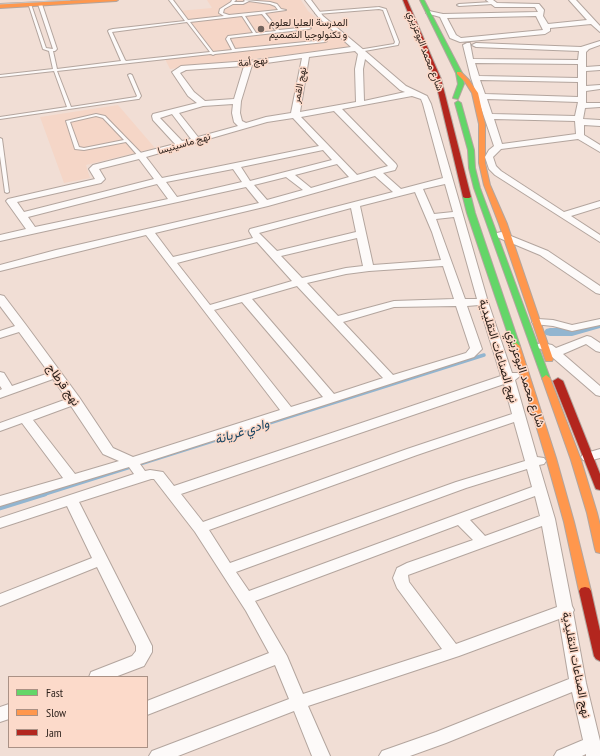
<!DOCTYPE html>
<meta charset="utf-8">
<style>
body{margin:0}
#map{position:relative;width:600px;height:756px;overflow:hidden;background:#f1ded5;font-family:"PT Sans Narrow",sans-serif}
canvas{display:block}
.legend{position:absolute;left:8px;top:676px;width:140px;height:72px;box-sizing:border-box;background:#fcdaca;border:1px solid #aa9185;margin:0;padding:5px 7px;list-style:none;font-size:12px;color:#2f231d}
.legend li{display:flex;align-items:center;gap:8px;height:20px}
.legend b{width:20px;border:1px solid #aa9185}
</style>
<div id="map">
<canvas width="600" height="756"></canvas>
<ul class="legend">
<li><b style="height:5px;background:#63d668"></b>Fast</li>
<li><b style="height:5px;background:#ff974d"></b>Slow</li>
<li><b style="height:5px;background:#b3261e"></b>Jam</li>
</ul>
</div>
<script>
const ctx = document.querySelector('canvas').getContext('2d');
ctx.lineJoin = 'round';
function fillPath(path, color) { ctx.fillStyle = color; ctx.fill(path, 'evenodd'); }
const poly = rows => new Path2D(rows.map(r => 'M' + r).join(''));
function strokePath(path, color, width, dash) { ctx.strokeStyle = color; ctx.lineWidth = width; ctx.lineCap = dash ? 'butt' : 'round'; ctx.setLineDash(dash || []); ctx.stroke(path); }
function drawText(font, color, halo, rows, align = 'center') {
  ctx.font = font + ' "PT Sans Narrow",Vazirmatn,sans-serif'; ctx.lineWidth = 3; ctx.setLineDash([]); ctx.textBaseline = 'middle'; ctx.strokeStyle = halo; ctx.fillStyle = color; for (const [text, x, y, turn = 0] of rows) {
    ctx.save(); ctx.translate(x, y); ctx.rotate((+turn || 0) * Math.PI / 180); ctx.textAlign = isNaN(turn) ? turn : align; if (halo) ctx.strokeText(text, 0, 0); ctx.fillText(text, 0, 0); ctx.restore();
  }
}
fillPath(poly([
 [207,0,301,0,308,11,350,47,170,69,165,59,212,54,178,11,212,8],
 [118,105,155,148,86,165,90,178,64,183,40,117]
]), '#f5d6c7');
strokePath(poly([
 [42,495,484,355]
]), '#92b5d0', 3.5);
strokePath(poly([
 [0,508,45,494]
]), '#92b5d0', 4.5);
fillPath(poly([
 [600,320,600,328,572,336,550,336,546,335,544,332,546,329,550,328,571,328,600,320]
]), '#92b5d0');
const lane = poly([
 [169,0,173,0,188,20,224,16,219,13,220,9,231,2,232,0,236,0,234,2,243,2,245,1,244,0,270,2,277,4,281,9,286,10,265,13,279,30,309,27,311,28,309,29,230,38,230,39,235,49,325,40,327,41,325,42,215,54,213,55,211,54,57,71,71,107,136,97,137,96,128,75,130,74,132,75,141,96,139,99,138,99,0,119,0,117,67,107,54,71,0,77,0,75,53,69,49,51,43,49,28,3,31,4,46,48,53,49,38,4,40,3,42,4,57,49,55,51,53,51,57,69,121,61,108,31,109,30,113,29,185,21,169,0],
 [249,1,270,4,275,6,278,10,229,15,223,13,224,9,233,4,243,4,249,1],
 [262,14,276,31,256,33,245,16,262,14],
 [242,16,253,33,228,36,226,39,232,50,213,52,190,22,242,16],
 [187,22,210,52,126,61,125,60,112,32,187,22],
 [492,2,493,2,493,4,459,6,457,5,459,4,492,2],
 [379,7,386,9,399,42,398,45,359,52,358,52,358,50,394,44,395,42,383,10,379,9,317,14,315,13,317,12,379,7],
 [96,114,105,116,143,155,143,157,139,157,126,142,84,150,75,149,66,121,96,114],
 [96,116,103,118,124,140,84,148,79,147,70,122,96,116],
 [0,138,2,139,9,192,7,193,5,192,0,156,0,138]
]);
const street = poly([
 [305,0,311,0,323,16,365,51,406,86,427,96,431,104,488,302,512,373,518,373,520,376,515,380,537,457,544,458,546,461,544,464,539,465,555,519,572,606,574,610,573,612,586,683,600,741,600,756,586,756,586,754,582,756,554,756,557,751,583,740,572,692,446,743,410,756,379,756,382,751,436,732,569,679,559,619,459,656,308,706,330,756,312,756,294,711,178,756,149,756,152,751,289,699,275,665,147,715,147,701,269,653,246,611,195,532,154,479,151,479,79,502,152,646,152,652,144,666,115,677,89,677,91,672,132,656,136,651,136,646,97,567,0,606,0,594,92,558,67,506,0,528,0,518,134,474,129,467,0,506,0,496,63,478,22,423,0,431,0,423,67,399,53,379,0,398,0,390,2,389,0,386,0,372,4,373,12,386,49,373,19,332,0,338,0,331,15,326,0,306,0,295,4,296,26,325,79,397,113,448,133,457,280,410,146,235,0,271,0,265,56,250,259,203,246,187,0,241,0,235,26,229,6,201,8,199,95,179,89,169,93,165,175,144,153,120,152,116,153,114,197,103,188,96,172,72,181,66,249,61,351,47,319,18,305,0],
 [355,51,358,54,355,69,356,102,300,112,309,57,355,51],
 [302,58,291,113,266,117,246,123,242,121,240,113,241,101,252,65,302,58],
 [365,59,400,90,405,92,364,101,363,69,365,59],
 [244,66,234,99,205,101,194,92,180,73,186,70,244,66],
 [412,96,421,99,423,104,443,178,401,189,383,173,395,170,397,166,396,164,342,109,412,96],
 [233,104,232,113,234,122,238,126,198,137,179,113,203,106,233,104],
 [334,111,388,166,357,175,301,117,334,111],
 [172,114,191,139,182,141,160,118,172,114],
 [293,118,319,146,162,178,146,157,267,122,293,118],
 [323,150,332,160,250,181,241,167,323,150],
 [139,159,154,179,24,212,17,202,101,183,105,179,99,169,139,159],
 [337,164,349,177,311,188,295,175,337,164],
 [233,169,242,182,177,197,166,182,233,169],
 [375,176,393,192,250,229,249,231,253,238,173,257,155,233,268,206,375,176],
 [286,177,303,190,267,200,254,185,286,177],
 [157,184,168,199,35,227,28,217,157,184],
 [445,184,453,212,434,214,423,189,445,184],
 [415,192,432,232,441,260,373,265,360,206,415,192],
 [351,208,356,232,277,251,259,233,351,208],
 [454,217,477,299,465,299,436,219,454,217],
 [357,238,363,266,346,268,302,278,281,256,357,238],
 [257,242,292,281,210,305,177,263,257,242],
 [443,266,454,299,394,301,338,316,307,283,346,274,369,271,443,266],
 [297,286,383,378,334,394,252,299,297,286],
 [242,302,323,397,291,407,214,310,242,302],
 [479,305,501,376,174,486,163,472,150,470,145,471,140,464,474,357,482,349,467,306,479,305],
 [456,306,470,348,466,353,393,375,343,322,394,307,456,306],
 [504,384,512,414,407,449,203,522,181,494,504,384],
 [71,406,103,454,119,461,75,474,33,420,71,406],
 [514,422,525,461,456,482,230,563,209,530,417,455,514,422],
 [527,469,532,487,249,591,236,572,466,488,527,469],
 [535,496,540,516,485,536,470,520,535,496],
 [458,525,473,540,407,563,397,568,393,578,397,588,442,649,303,694,287,656,255,601,458,525],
 [542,526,557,607,456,644,409,582,408,575,542,526],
 [486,0,493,0,497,3,539,4,544,10,543,16,548,24,587,20,569,0,576,0,600,26,600,32,591,24,550,28,550,31,545,34,460,42,450,38,440,17,426,13,429,11,443,14,538,12,535,7,495,7,486,0],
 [536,16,543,30,461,38,456,35,447,18,536,16],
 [600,41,600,45,589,49,586,52,586,67,600,66,600,70,586,71,586,86,600,85,600,89,586,91,586,103,600,103,600,107,585,108,583,119,600,120,600,126,584,125,584,135,600,145,600,152,578,139,501,149,493,157,496,166,501,171,564,212,600,201,600,207,571,216,600,235,600,242,495,175,489,169,485,157,489,150,494,146,471,78,463,45,467,43,470,43,473,59,578,60,579,51,476,47,472,45,476,43,581,47,600,41],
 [475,63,578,64,578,78,479,76,475,63],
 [480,80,578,82,578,97,485,94,480,80],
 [487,99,578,102,575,116,492,114,487,99],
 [494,119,575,121,576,134,502,144,494,119],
 [501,232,548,251,600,286,600,294,596,293,540,255,497,237,496,235,497,233,501,232],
 [538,319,553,320,572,325,600,319,600,325,572,331,553,326,534,324,532,322,538,319],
 [587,336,591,337,600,343,600,352,596,351,586,344,563,354,600,386,600,396,596,395,544,350,538,348,536,346,538,344,542,343,552,345,556,348,587,336],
 [600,449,600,458,588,461,583,460,581,457,583,454,600,449],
 [9,704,9,719,0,722,0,707,9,704]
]);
const fast = poly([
 [420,0,424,0,462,73,464,84,458,99,453,98,458,84,456,73,420,0],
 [458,101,461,103,474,150,475,168,480,188,550,378,549,380,543,380,542,378,474,188,469,168,468,150,455,103,458,101],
 [467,195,471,197,475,213,520,346,519,348,516,349,512,346,467,213,463,197,467,195]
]);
const slow = poly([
 [87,0,118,0,116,1,0,8,0,4,87,0],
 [457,72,461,72,469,80,478,93,485,124,485,163,490,185,507,224,553,359,552,361,546,361,545,359,499,224,484,185,479,163,479,124,472,93,465,82,457,74,457,72],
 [516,343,520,346,556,458,574,522,591,591,589,594,585,595,581,594,579,591,564,522,546,458,512,346,516,343],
 [546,375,550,378,581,460,597,513,600,525,600,553,596,552,595,549,587,513,571,460,542,378,546,375]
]);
const jam = poly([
 [403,0,407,0,441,79,471,197,469,198,465,198,463,197,435,79,403,0],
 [558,378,563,381,600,474,600,490,596,489,595,487,553,381,558,378],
 [585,587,589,588,591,591,600,631,600,661,596,659,594,656,579,591,581,588,585,587]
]);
strokePath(lane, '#b3a59e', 2);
strokePath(street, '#b3a59e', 2);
strokePath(fast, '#b3a59e', 2);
strokePath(slow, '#b3a59e', 2);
strokePath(jam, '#b3a59e', 2);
fillPath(lane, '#fdfaf9');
fillPath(street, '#fdfaf9');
fillPath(fast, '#63d668');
fillPath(slow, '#ff974d');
fillPath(jam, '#b3261e');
strokePath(poly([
 [0,4,70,0]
]), '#c7c3c1', 1);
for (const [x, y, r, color] of [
 [261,29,4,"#73645d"]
]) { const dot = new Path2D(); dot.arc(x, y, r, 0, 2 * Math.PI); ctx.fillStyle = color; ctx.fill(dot); strokePath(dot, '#fcdaca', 1.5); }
drawText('10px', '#2f231d', '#fcdaca', [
 ["المدرسة العليا لعلوم",269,23],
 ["و تكنولوجيا التصميم",269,35]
], 'left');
drawText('10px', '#2f231d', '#fcdaca', [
 ["شارع محمد البوعزيزي",425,51,69],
 ["نهج أمة",253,62,-7],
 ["نهج القمر",300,85,-79],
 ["نهج ماسينيسا",184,144,-16]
]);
drawText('12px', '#2f231d', '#fcdaca', [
 ["نهج الصناعات التقليدية",498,351,73],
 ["شارع محمد البوعزيزي",525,379,72],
 ["نهج قرطاج",63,385,55],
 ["نهج الصناعات التقليدية",576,665,79]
]);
drawText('italic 13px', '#194664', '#fcdaca', [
 ["وادي غريانة",242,432,-18]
]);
</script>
